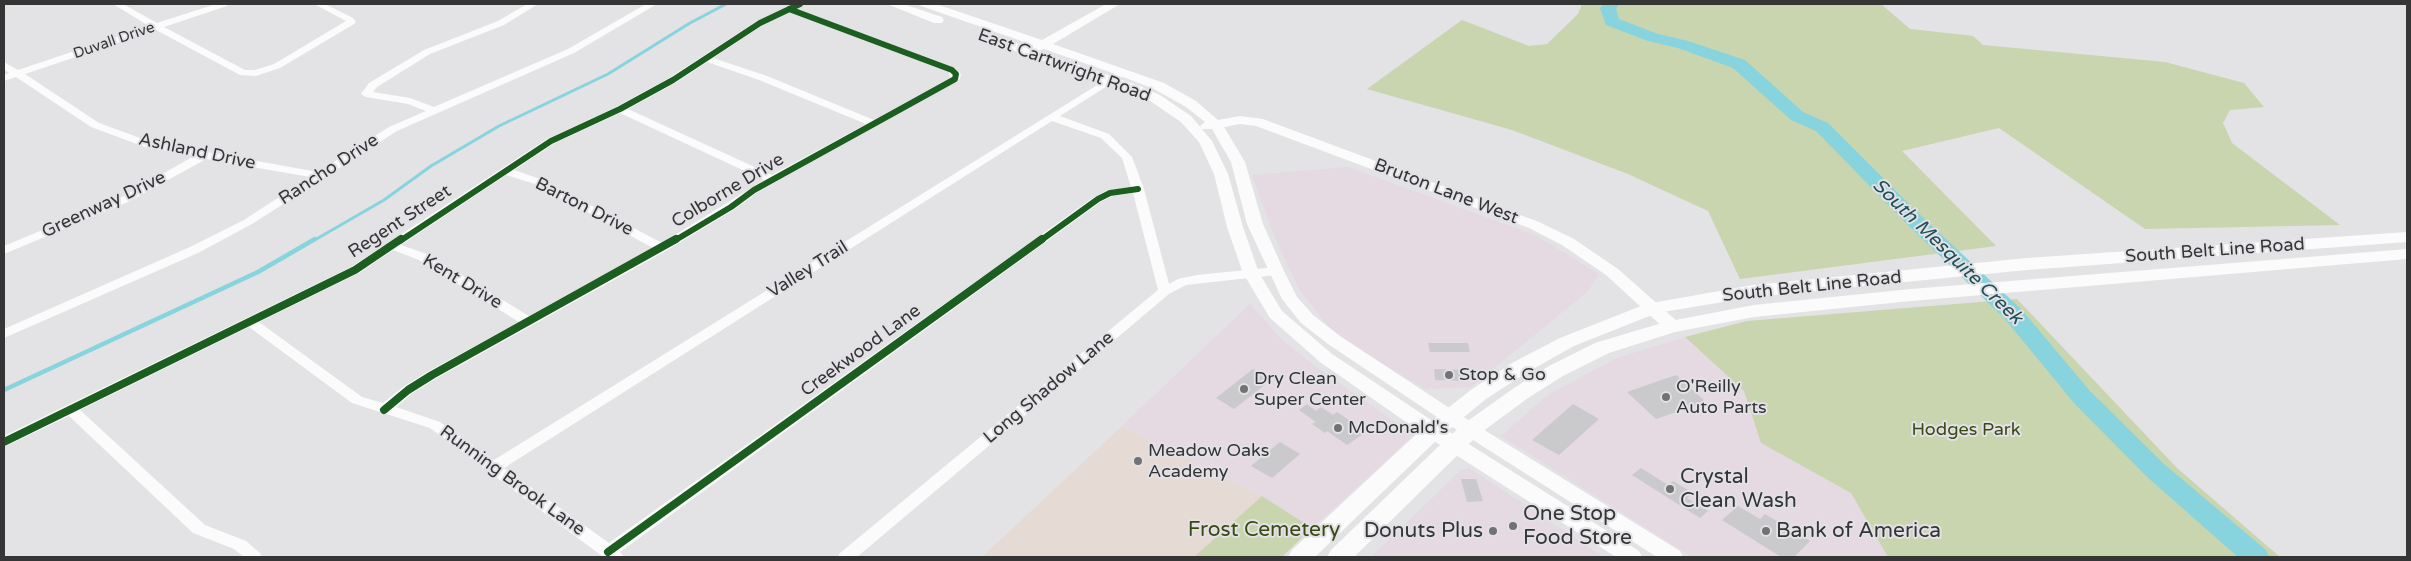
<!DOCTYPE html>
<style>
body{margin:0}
#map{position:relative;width:2411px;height:561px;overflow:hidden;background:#e3e2e5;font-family:"Varela Round",sans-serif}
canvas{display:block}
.frame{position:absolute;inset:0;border:5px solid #353536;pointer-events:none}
</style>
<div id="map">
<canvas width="2411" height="561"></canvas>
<div class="frame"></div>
</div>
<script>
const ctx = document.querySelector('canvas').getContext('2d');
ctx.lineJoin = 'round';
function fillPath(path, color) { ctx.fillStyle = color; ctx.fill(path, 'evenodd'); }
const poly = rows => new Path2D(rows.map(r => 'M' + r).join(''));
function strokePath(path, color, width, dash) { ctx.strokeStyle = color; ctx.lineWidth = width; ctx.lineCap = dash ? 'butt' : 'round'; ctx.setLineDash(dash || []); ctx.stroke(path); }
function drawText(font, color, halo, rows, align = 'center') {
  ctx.font = font + ' "Varela Round",sans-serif'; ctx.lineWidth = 4; ctx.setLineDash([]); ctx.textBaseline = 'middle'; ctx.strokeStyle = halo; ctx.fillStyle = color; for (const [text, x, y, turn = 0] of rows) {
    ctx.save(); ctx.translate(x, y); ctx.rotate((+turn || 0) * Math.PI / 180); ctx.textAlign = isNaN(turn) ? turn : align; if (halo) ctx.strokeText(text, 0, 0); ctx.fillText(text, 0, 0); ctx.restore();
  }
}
fillPath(poly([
 [1348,167,1535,235,1599,274,1587,292,1471,387,1425,389,1360,350,1330,328,1300,291,1275,238,1252,175],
 [1250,304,1280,338,1312,364,1414,435,1312,528,1262,496,1121,427],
 [1685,337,1744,391,1761,443,1851,493,1888,557,1692,557,1501,436,1548,395,1617,358],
 [1469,468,1604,557,1371,557,1461,470]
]), '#e5d9e2');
fillPath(poly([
 [1121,427,1262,496,1194,557,982,557]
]), '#e6dad4');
fillPath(poly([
 [1582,4,1881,4,1910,29,1973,36,1983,45,2165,62,2244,83,2264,107,2230,110,2223,123,2232,143,2340,225,2145,229,1999,128,1902,151,1996,246,1740,279,1708,211,1628,174,1512,130,1367,89,1462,20,1529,46,1547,44,1578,14],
 [2017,299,2177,468,2280,557,1888,557,1851,493,1761,443,1744,391,1685,337,1747,321],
 [1262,496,1312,528,1282,557,1194,557]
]), '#c8d5ae');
strokePath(poly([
 [313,241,384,200,431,166,499,126,608,74,690,23,726,4]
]), '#87d4df', 3);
strokePath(poly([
 [4,390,258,272,315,239]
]), '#87d4df', 4.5);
fillPath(poly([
 [1604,4,1619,4,1616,9,1619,19,1658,34,1688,41,1745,60,1803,112,1828,123,1916,211,2021,309,2090,391,2164,464,2266,550,2269,557,2238,557,2146,476,2074,403,2005,319,1902,219,1816,131,1791,120,1733,68,1678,48,1648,41,1606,25,1600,8,1604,4]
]), '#87d4df');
fillPath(poly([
 [1428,343,1468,343,1470,352,1430,352],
 [1253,369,1271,380,1234,409,1216,398],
 [1434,369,1463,370,1465,381,1435,380],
 [1676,375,1706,402,1656,419,1627,392],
 [1307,404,1316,411,1321,407,1333,415,1337,412,1366,432,1347,445,1327,431,1325,433,1312,424,1316,422,1299,410],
 [1573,404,1599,419,1559,455,1532,440],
 [1280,442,1300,454,1272,478,1251,466],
 [1641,468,1668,485,1673,481,1693,493,1687,498,1708,511,1700,518,1632,475],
 [1461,479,1476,479,1483,501,1467,502],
 [1738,506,1760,519,1765,514,1810,541,1794,557,1781,557,1722,520]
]), '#cac9cb');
fillPath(poly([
 [113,4,123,4,157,23,216,4,228,4,227,6,164,27,245,70,255,70,274,64,346,21,314,4,325,4,353,18,356,22,354,24,280,68,256,76,240,75,156,30,25,74,99,123,151,142,318,172,389,127,426,111,408,104,366,97,361,94,369,83,424,50,498,21,527,4,538,4,504,25,430,54,377,87,373,92,410,98,434,107,568,49,646,4,657,4,574,53,397,131,252,224,198,253,4,338,4,329,190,247,244,220,310,177,206,159,130,201,4,254,4,246,122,197,194,156,145,147,91,127,16,77,4,81,4,75,9,73,4,69,4,62,18,70,149,26,113,4],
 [793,4,804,4,797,9,955,68,961,74,960,79,758,192,735,209,666,251,437,378,413,393,396,407,440,422,494,460,1123,69,1126,70,1126,74,1060,116,1109,134,1132,157,1144,189,1169,284,1178,279,1197,275,1276,267,1282,271,1276,275,1186,285,1169,294,857,557,838,557,840,553,1158,290,1133,193,1113,196,1102,201,620,552,624,557,602,556,430,428,352,403,249,327,80,410,205,525,246,541,260,553,262,557,244,557,234,549,193,533,69,416,4,447,4,436,351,267,547,139,616,107,669,78,757,21,793,4],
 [790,12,949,72,950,78,874,120,767,76,713,58,763,25,790,12],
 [707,62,759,80,866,124,772,175,628,109,677,82,707,62],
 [620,113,764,180,662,243,543,180,514,170,555,143,620,113],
 [1052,121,1101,138,1122,158,1131,187,1106,191,1094,197,609,543,504,468,1052,121],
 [506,175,535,184,653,248,529,316,427,254,401,245,506,175],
 [393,250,419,260,519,322,427,372,403,387,383,403,362,397,259,322,359,273,393,250]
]), '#fbfbfb');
fillPath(poly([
 [887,4,903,4,942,17,944,20,942,23,934,23,887,4],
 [919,4,936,4,1042,40,1106,4,1120,4,1053,44,1164,83,1196,101,1218,120,1240,116,1263,119,1539,222,1574,239,1618,269,1678,322,1680,326,1678,330,1666,330,1606,275,1562,245,1529,228,1256,126,1240,124,1224,127,1245,162,1263,224,1284,271,1297,297,1313,315,1340,336,1457,413,1680,551,1683,557,1657,557,1443,421,1328,344,1301,323,1282,299,1247,224,1231,162,1212,129,1202,129,1200,126,1205,122,1186,107,1154,89,1118,75,1044,49,1038,51,1140,86,1160,95,1191,116,1212,141,1228,174,1243,227,1259,273,1282,311,1332,354,1440,426,1639,551,1642,557,1616,557,1426,436,1320,362,1270,318,1243,273,1227,227,1214,174,1199,142,1181,122,1150,101,1130,92,1012,50,1010,47,1016,43,1033,49,1033,45,921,6,919,4]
]), '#fbfbfb');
fillPath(poly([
 [2407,232,2407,242,2027,270,1753,297,1657,313,1574,346,1526,373,1486,399,1441,436,1315,557,1288,557,1292,550,1425,426,1472,389,1512,363,1560,338,1646,304,1753,285,2027,258,2407,232],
 [2407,249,2407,259,1911,301,1754,317,1675,332,1609,353,1563,376,1528,398,1478,435,1354,557,1327,557,1331,550,1439,446,1462,425,1514,388,1549,366,1595,343,1665,322,1754,305,1911,289,2407,249]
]), '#fbfbfb');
strokePath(poly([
 [400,241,551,141,620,109,673,80,760,23,800,4],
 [674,241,731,207,754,190,955,79,956,74,952,70,789,9],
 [1040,241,1098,199,1110,193,1138,189]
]), '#1b5e20', 6);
strokePath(poly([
 [384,410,408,390,432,375,676,239],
 [4,442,355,270,401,239],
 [608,552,1042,239]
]), '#1b5e20', 8);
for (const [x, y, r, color] of [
 [1449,375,5,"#727273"],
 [1244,389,5,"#727273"],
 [1666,397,5,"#727273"],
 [1338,428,5,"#727273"],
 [1138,461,5,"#727273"],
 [1670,489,5,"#727273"],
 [1513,526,5,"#727273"],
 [1493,531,5,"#727273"],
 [1766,531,5,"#727273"]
]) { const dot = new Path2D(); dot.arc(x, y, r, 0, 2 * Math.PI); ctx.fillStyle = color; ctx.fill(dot); strokePath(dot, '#e2e1e6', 2); }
drawText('15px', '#353536', '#e2e1e6', [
 ["Duvall Drive",114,41,-19]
]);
drawText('18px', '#353536', '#e2e1e6', [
 ["East Cartwright Road",1064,66,20],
 ["Ashland Drive",197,152,12],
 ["Rancho Drive",329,170,-33],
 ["Colborne Drive",728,191,-31],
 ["Bruton Lane West",1446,192,21],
 ["Greenway Drive",104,205,-25],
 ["Barton Drive",584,207,27],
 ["Regent Street",400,222,-33],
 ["South Belt Line Road",2215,251,-4],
 ["Valley Trail",808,270,-32],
 ["Kent Drive",462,282,31],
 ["South Belt Line Road",1812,287,-6],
 ["Creekwood Lane",861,351,-36],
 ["Long Shadow Lane",1049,388,-40],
 ["Running Brook Lane",512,481,36]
]);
drawText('18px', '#353536', '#e2e1e6', [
 ["Stop & Go",1459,375],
 ["Dry Clean",1254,379],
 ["Super Center",1254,400],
 ["O'Reilly",1676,387],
 ["Auto Parts",1676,408],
 ["McDonald's",1348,428],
 ["Meadow Oaks",1148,451],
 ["Academy",1148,472]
], 'left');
drawText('18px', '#394912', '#e2e1e6', [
 ["Hodges Park",1966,430]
]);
drawText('italic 19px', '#205057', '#e2e1e6', [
 ["South Mesquite Creek",1947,252,44]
]);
drawText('21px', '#353536', '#e2e1e6', [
 ["Crystal",1680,477],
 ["Clean Wash",1680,501],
 ["One Stop",1523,514],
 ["Food Store",1523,538],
 ["Donuts Plus",1483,531,"right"],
 ["Bank of America",1776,531]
], 'left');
drawText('21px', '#394912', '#e2e1e6', [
 ["Frost Cemetery",1264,530]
]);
</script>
